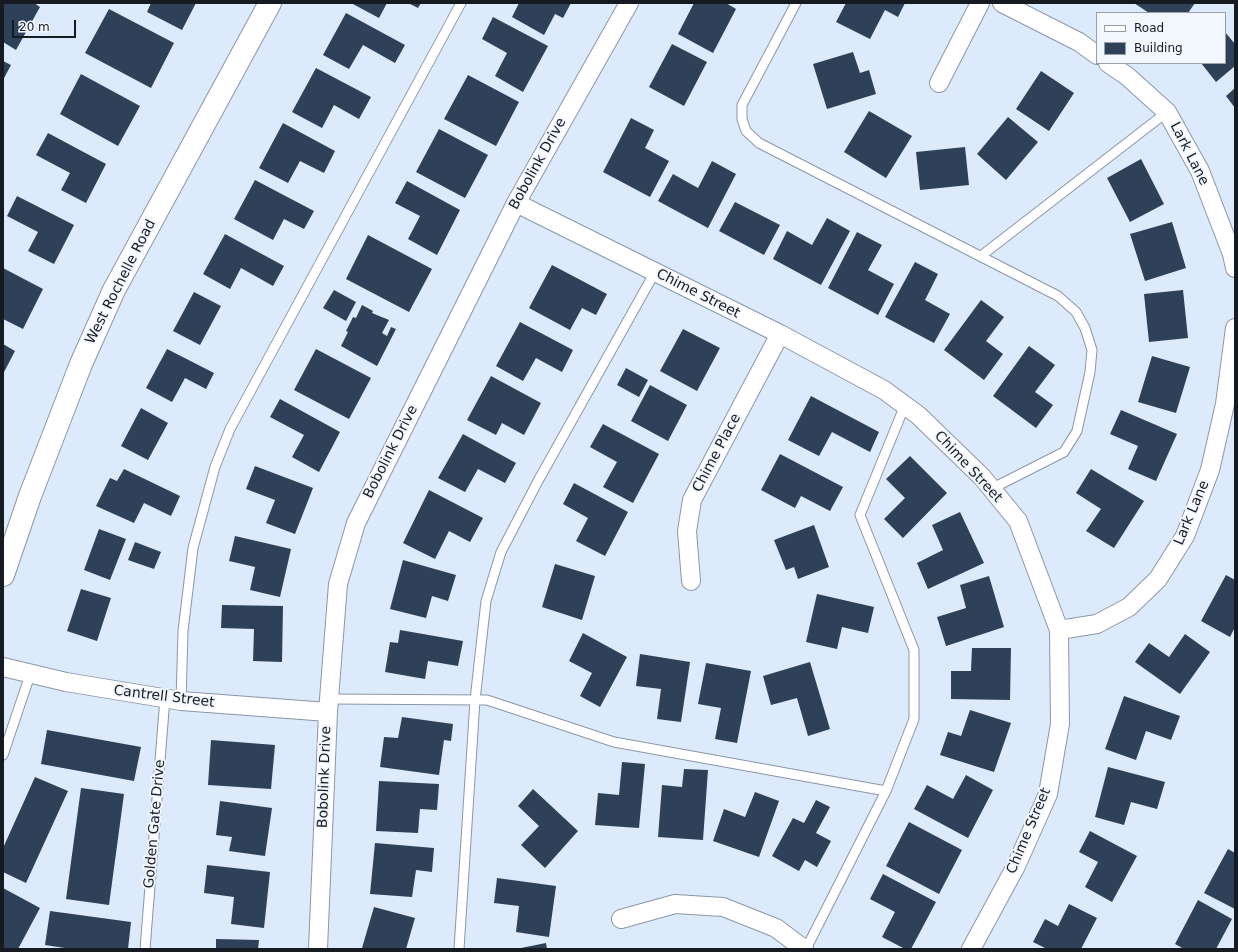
<!DOCTYPE html>
<style>
body{margin:0}
#map{position:relative;width:1238px;height:952px;overflow:hidden;background:#ddeafb;font-family:"DejaVu Sans",sans-serif}
canvas{display:block}
.frame{position:absolute;inset:0;border:4px solid #161b21;pointer-events:none}
.legend{position:absolute;left:1096px;top:12px;width:130px;height:52px;box-sizing:border-box;background:#f1f7fd;border:1px solid #999fa5;margin:0;padding:5px 7px;list-style:none;font-size:12px;color:#161b21}
.legend li{display:flex;align-items:center;gap:8px;height:20px}
.legend b{width:20px;border:1px solid #999fa5}
.scale{position:absolute;left:12px;top:20px;width:64px;height:18px;box-sizing:border-box;border:2px solid #161b21;border-top:0;padding-left:5px;font-size:12px;line-height:14px;white-space:nowrap;color:#161b21;-webkit-text-stroke:3px #f1f7fd;paint-order:stroke}
</style>
<div id="map">
<canvas width="1238" height="952"></canvas>
<div class="frame"></div>
<ul class="legend">
<li><b style="height:5px;background:#fff"></b>Road</li>
<li><b style="height:11px;background:#2e4159"></b>Building</li>
</ul>
<div class="scale">20 m</div>
</div>
<script>
const ctx = document.querySelector('canvas').getContext('2d');
ctx.lineJoin = 'round';
function fillPath(path, color) { ctx.fillStyle = color; ctx.fill(path, 'evenodd'); }
const poly = rows => new Path2D(rows.map(r => 'M' + r).join(''));
function strokePath(path, color, width, dash) { ctx.strokeStyle = color; ctx.lineWidth = width; ctx.lineCap = dash ? 'butt' : 'round'; ctx.setLineDash(dash || []); ctx.stroke(path); }
function drawText(font, color, halo, rows, align = 'center') {
  ctx.font = font + ' "DejaVu Sans",sans-serif'; ctx.lineWidth = 4; ctx.setLineDash([]); ctx.textBaseline = 'middle'; ctx.strokeStyle = halo; ctx.fillStyle = color; for (const [text, x, y, turn = 0] of rows) {
    ctx.save(); ctx.translate(x, y); ctx.rotate((+turn || 0) * Math.PI / 180); ctx.textAlign = isNaN(turn) ? turn : align; if (halo) ctx.strokeText(text, 0, 0); ctx.fillText(text, 0, 0); ctx.restore();
  }
}
fillPath(poly([
 [3,3,34,3,40,7,16,50,3,42],
 [151,3,196,3,182,30,147,12],
 [351,3,387,3,379,18],
 [408,3,421,3,418,8],
 [519,3,571,3,563,18,555,14,544,35,512,17],
 [694,3,726,3,736,9,713,53,678,34],
 [846,3,905,3,898,17,885,10,870,39,836,22],
 [1134,3,1195,3,1188,13,1149,13],
 [109,9,174,43,151,88,85,53],
 [346,13,405,45,395,63,363,45,349,69,323,55],
 [493,17,548,46,523,92,495,76,507,53,482,39],
 [1225,32,1235,44,1235,66,1216,82,1201,63,1225,63],
 [672,44,707,62,684,106,649,87],
 [853,52,860,73,869,70,876,94,827,109,813,64],
 [3,61,11,65,3,80],
 [316,68,371,97,359,119,334,105,322,128,292,112],
 [1041,71,1074,93,1049,131,1016,109],
 [81,74,140,106,118,146,60,114],
 [468,75,519,102,496,146,444,119],
 [1235,88,1235,108,1226,96],
 [869,111,912,136,886,178,844,152],
 [1008,117,1038,142,1006,180,977,154],
 [631,118,654,130,645,148,669,161,650,197,603,172],
 [283,123,335,151,324,173,300,161,288,183,259,168],
 [439,129,488,155,465,198,416,172],
 [48,133,106,164,86,203,61,190,70,173,36,155],
 [965,147,969,185,920,190,916,152],
 [1141,159,1164,204,1130,222,1107,178],
 [712,161,736,174,708,228,658,201,673,174,698,188],
 [255,180,314,211,304,229,284,219,273,240,234,219],
 [407,181,460,210,437,255,408,239,420,216,395,203],
 [17,196,74,225,54,264,28,251,38,232,7,216],
 [735,202,780,225,764,255,719,231],
 [827,218,850,231,821,285,773,259,787,231,812,245],
 [1172,222,1186,268,1145,281,1130,234],
 [857,232,882,245,868,270,894,284,878,315,828,288],
 [225,234,284,266,273,286,241,268,230,289,203,274],
 [368,235,432,269,409,312,346,279],
 [915,262,938,274,925,300,950,314,934,343,885,317],
 [552,265,607,294,596,315,582,308,570,330,529,308],
 [3,268,43,289,23,329,3,319],
 [334,290,356,302,346,321,323,308],
 [1183,290,1188,338,1149,342,1144,294],
 [194,292,221,306,200,345,173,331],
 [981,300,1004,317,986,341,1003,354,984,380,944,350],
 [362,305,373,311,372,313,389,320,382,333,387,336,391,327,396,329,377,366,341,346,348,332,346,331,353,317,356,318],
 [520,322,573,350,562,372,536,358,523,381,496,366],
 [683,329,720,348,697,391,660,371],
 [3,344,15,351,3,374],
 [1029,346,1055,365,1035,392,1053,405,1036,428,993,396],
 [167,349,214,373,206,389,185,378,172,402,146,388],
 [316,349,371,378,349,419,294,390],
 [1152,356,1190,367,1176,413,1138,402],
 [626,368,648,380,639,397,617,385],
 [491,376,541,403,524,435,502,423,496,435,467,420],
 [650,385,687,405,668,441,631,421],
 [811,396,879,432,870,452,832,432,819,456,788,440],
 [280,399,340,432,319,472,292,457,304,435,270,417],
 [141,408,168,423,148,460,121,446],
 [1121,410,1177,434,1156,481,1128,469,1138,446,1110,434],
 [603,424,659,454,633,503,603,487,617,462,590,447],
 [463,434,516,463,505,483,478,469,465,492,438,478],
 [780,454,843,487,830,511,801,496,795,508,761,490],
 [910,456,947,493,903,538,884,519,905,498,886,479],
 [255,466,313,488,295,534,266,523,275,500,246,489],
 [124,469,180,496,171,516,144,503,134,523,96,506,110,478,117,481],
 [1091,469,1144,501,1114,548,1086,531,1101,509,1076,493],
 [574,483,628,512,605,556,576,541,588,518,563,504],
 [429,490,483,518,470,542,449,531,435,559,403,543],
 [960,512,984,563,928,589,917,563,943,550,932,525],
 [814,525,829,567,798,579,794,567,786,570,774,540],
 [99,529,126,539,110,580,84,570],
 [235,536,291,549,280,597,250,590,255,567,229,561],
 [135,542,161,552,154,569,128,560],
 [403,560,456,575,448,601,432,596,426,618,390,609],
 [555,564,595,576,582,620,542,607],
 [1226,575,1235,580,1235,627,1230,637,1201,621],
 [989,576,1004,627,946,646,937,617,966,608,960,585],
 [81,589,111,598,97,641,67,631],
 [817,594,874,607,868,633,842,627,837,649,806,642],
 [222,605,283,606,282,662,253,661,254,629,221,628],
 [400,630,463,641,458,666,428,661,425,679,385,672,390,642,398,643],
 [583,633,627,657,600,707,580,696,592,673,569,661],
 [1185,634,1210,652,1180,694,1135,662,1149,643,1169,657],
 [972,648,1011,648,1010,700,951,699,951,671,971,671],
 [640,654,690,662,681,722,657,719,661,689,636,686],
 [810,662,830,729,808,736,797,698,771,705,763,676],
 [706,663,751,671,737,743,715,739,721,708,698,704],
 [1124,696,1180,716,1171,740,1146,731,1136,760,1105,749],
 [970,710,1011,723,994,772,940,755,948,732,961,736],
 [402,717,453,724,451,741,444,740,439,775,380,767,384,737,398,738],
 [47,730,141,747,134,781,41,764],
 [211,740,275,745,271,789,208,785],
 [622,762,645,764,639,828,595,825,598,793,619,795],
 [1108,767,1165,782,1157,809,1131,802,1124,825,1095,817],
 [684,769,708,770,703,840,658,837,662,785,682,787],
 [966,775,993,790,968,838,914,809,927,785,953,799],
 [35,777,68,791,26,883,3,872,3,848],
 [379,781,439,784,437,810,420,809,418,833,376,831],
 [81,788,124,794,109,905,66,899],
 [533,789,578,831,545,868,521,845,539,826,518,806],
 [755,792,779,801,759,857,713,841,724,809,745,817],
 [816,800,830,807,816,833,831,841,817,867,805,860,799,871,772,856,793,818,804,823],
 [220,801,272,808,265,856,229,851,232,837,216,835],
 [909,822,962,850,939,894,886,866],
 [1090,831,1137,856,1112,902,1085,887,1098,862,1079,852],
 [375,843,434,848,432,872,416,870,412,897,370,894],
 [1228,849,1235,853,1235,909,1204,893],
 [207,865,270,872,264,928,231,924,234,897,204,893],
 [883,874,936,902,911,949,905,949,882,937,895,912,870,899],
 [497,878,556,886,549,937,516,932,519,906,494,903],
 [3,888,40,908,18,949,3,949],
 [1198,900,1232,919,1216,949,1184,949,1175,944],
 [1069,904,1097,918,1081,949,1047,949,1033,942,1045,919,1058,926],
 [374,907,415,918,406,949,362,948],
 [50,911,131,922,128,949,71,949,45,945],
 [216,939,259,940,258,949,216,949],
 [546,943,547,949,521,949,521,948]
]), '#2e4159');
const lane = poly([
 [796,3,742,105,742,119,746,131,759,143,1058,296,1076,312,1085,328,1092,350,1090,372,1077,431,1064,452,991,489],
 [981,256,1167,112],
 [329,699,487,700,614,742,886,791,914,719,914,650,860,515,905,405],
 [181,701,183,631,193,548,215,467,230,429,461,3],
 [3,755,30,675],
 [145,949,165,698],
 [459,949,475,700,486,601,501,552,538,481,655,272],
 [806,949,886,791]
]);
const street = poly([
 [1002,3,1079,42,1097,55],
 [1108,63,1127,76,1167,112,1200,171,1232,254,1235,268],
 [939,83,980,3],
 [516,203,780,334,884,390,918,415,982,477,1018,521,1059,630,1060,724,1048,794,1016,866,971,949],
 [691,581,687,531,692,500,780,334],
 [1059,630,1097,624,1129,607,1158,579,1185,536,1210,470,1225,404,1235,328],
 [3,667,66,682,181,701,328,712],
 [621,919,675,904,723,907,776,928,804,949],
 [318,949,328,712,338,584,356,523,516,203,629,3]
]);
const secondary = poly([
 [3,575,30,496,81,364,114,290,270,3]
]);
strokePath(lane, '#8b97a6', 11);
strokePath(street, '#8b97a6', 20);
strokePath(secondary, '#8b97a6', 24);
strokePath(lane, '#fff', 9);
strokePath(street, '#fff', 18);
strokePath(secondary, '#fff', 22);
drawText('14px', '#161b21', '#f1f7fd', [
 ["Lark Lane",1189,154,63],
 ["Bobolink Drive",538,164,-61],
 ["West Rochelle Road",121,282,-63],
 ["Chime Street",698,294,27],
 ["Bobolink Drive",391,452,-63],
 ["Chime Place",717,453,-62],
 ["Chime Street",968,467,47],
 ["Lark Lane",1192,513,-67],
 ["Cantrell Street",164,697,7],
 ["Bobolink Drive",325,777,-88],
 ["Golden Gate Drive",155,824,-85],
 ["Chime Street",1029,831,-67]
]);
</script>
